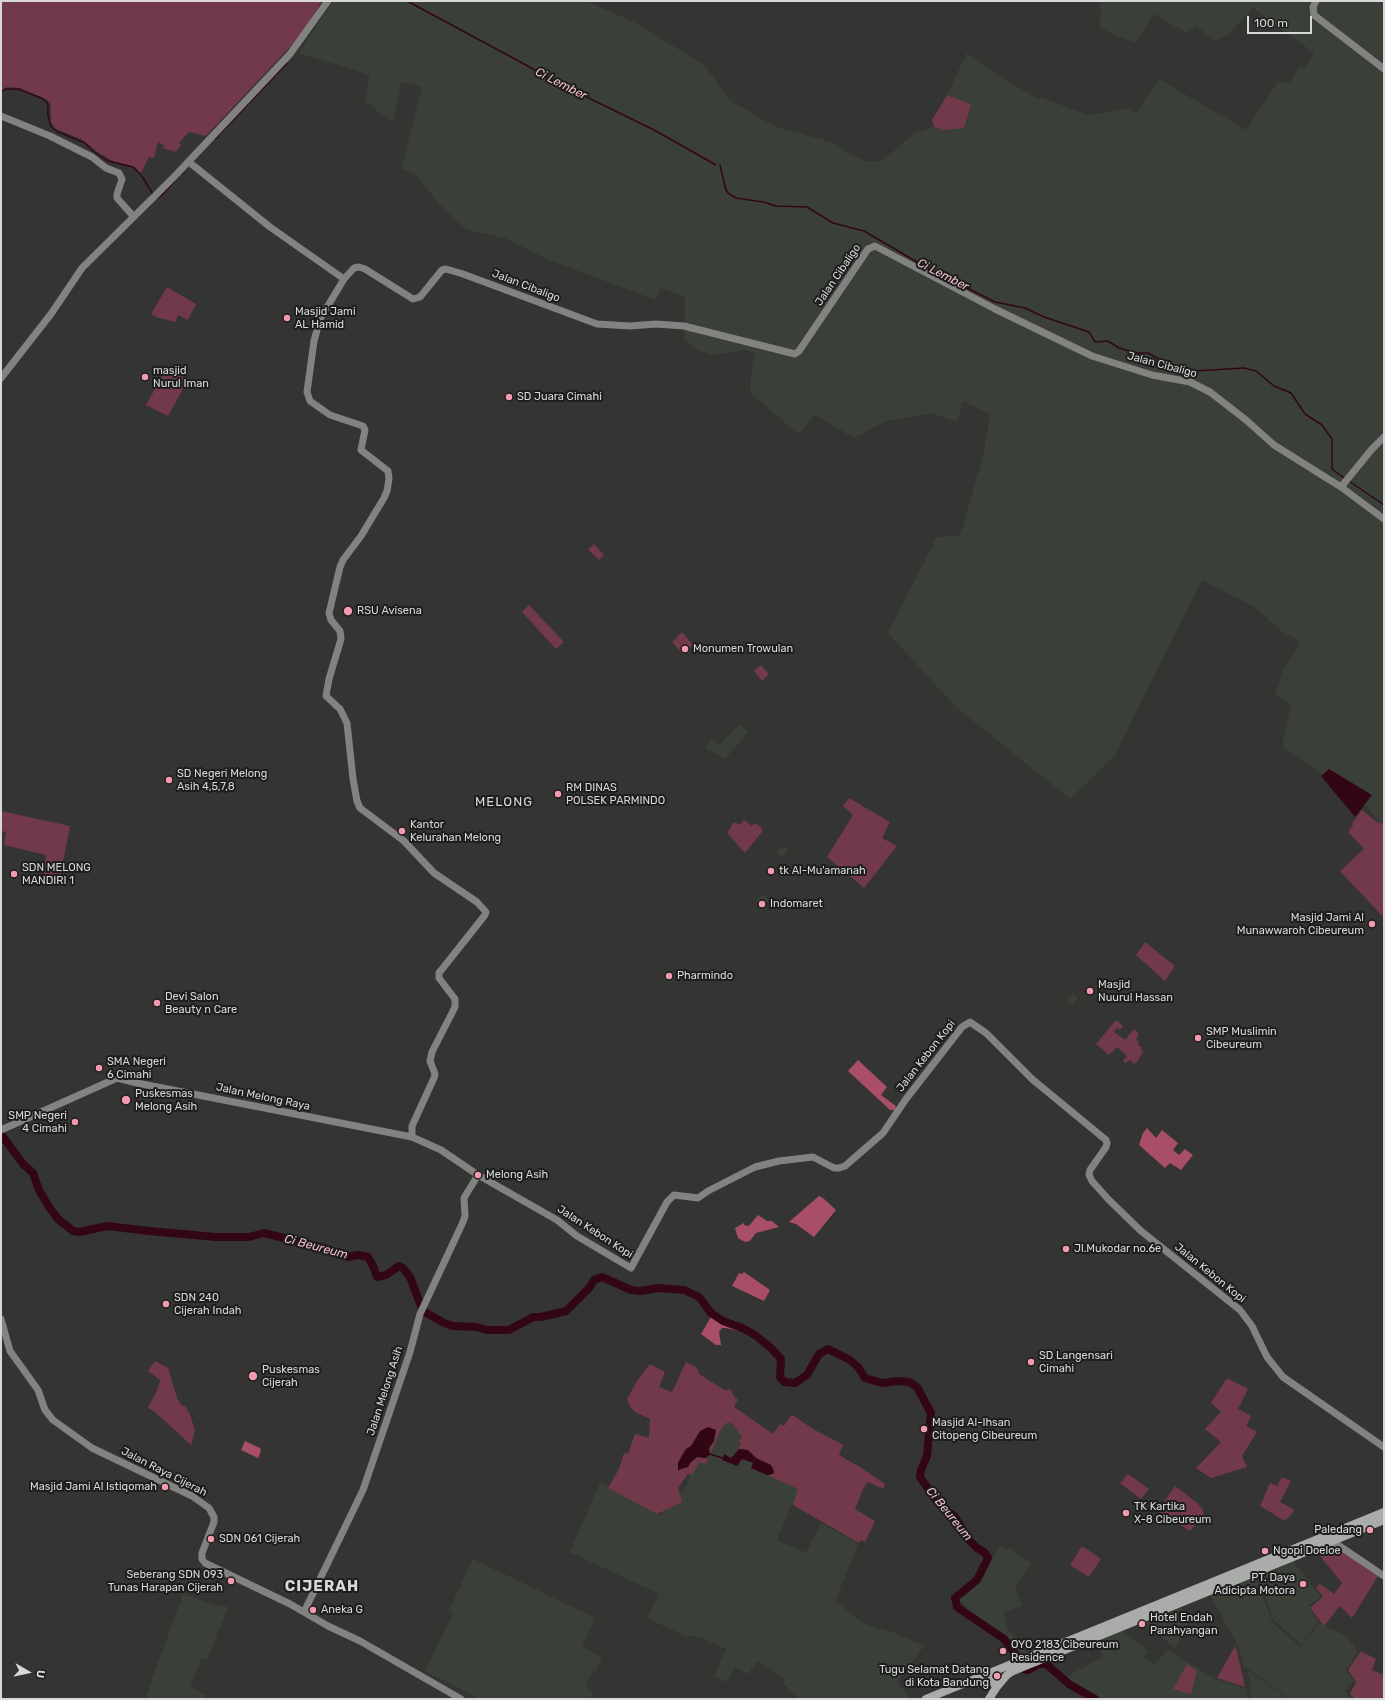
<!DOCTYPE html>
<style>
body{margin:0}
#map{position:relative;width:1385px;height:1700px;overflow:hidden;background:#343533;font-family:Rubik,sans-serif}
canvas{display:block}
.frame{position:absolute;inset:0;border:2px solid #d7d8d7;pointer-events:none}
.north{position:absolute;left:8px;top:1652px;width:40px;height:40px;-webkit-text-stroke:3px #1c1d1c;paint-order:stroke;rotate:99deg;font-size:11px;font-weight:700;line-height:16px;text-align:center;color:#d7d8d7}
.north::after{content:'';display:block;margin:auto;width:14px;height:18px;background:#d7d8d7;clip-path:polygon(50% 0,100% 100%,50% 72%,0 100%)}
.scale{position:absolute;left:1247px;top:16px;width:65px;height:18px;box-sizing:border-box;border:2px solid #d7d8d7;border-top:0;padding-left:5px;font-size:12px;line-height:14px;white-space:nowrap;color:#d7d8d7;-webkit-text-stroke:3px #1c1d1c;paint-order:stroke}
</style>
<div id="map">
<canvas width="1385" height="1700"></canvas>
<div class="frame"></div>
<div class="north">U</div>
<div class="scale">100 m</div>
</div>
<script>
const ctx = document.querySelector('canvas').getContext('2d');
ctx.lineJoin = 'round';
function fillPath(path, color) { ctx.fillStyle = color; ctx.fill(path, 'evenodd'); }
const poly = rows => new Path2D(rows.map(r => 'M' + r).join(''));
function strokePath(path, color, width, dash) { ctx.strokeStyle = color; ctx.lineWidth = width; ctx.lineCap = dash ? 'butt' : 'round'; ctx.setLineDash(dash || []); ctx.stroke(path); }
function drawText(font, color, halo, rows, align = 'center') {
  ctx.font = font + ' Rubik,sans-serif'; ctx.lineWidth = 4; ctx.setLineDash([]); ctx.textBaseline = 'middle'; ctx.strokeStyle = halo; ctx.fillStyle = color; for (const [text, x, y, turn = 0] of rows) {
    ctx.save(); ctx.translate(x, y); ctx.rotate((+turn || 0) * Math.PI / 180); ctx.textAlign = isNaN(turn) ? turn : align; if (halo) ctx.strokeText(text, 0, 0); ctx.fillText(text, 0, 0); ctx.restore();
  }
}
fillPath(poly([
 [333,1,585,1,634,22,704,65,731,101,774,126,834,143,850,154,868,162,882,161,915,133,934,127,946,130,971,104,947,95,967,53,1005,80,1038,99,1040,97,1088,115,1106,113,1125,108,1136,113,1159,79,1246,130,1277,83,1290,83,1300,66,1304,68,1314,53,1253,8,1229,34,1215,41,1196,26,1187,33,1154,14,1136,42,1122,38,1099,27,1102,11,1099,7,1102,1,1384,1,1384,828,1366,806,1282,746,1291,704,1275,695,1284,668,1301,642,1280,630,1255,607,1202,580,1115,755,1070,799,955,706,888,633,937,537,960,536,984,452,990,414,963,401,957,422,931,413,884,422,854,438,815,415,798,434,750,392,752,367,755,353,746,350,711,355,697,350,684,339,685,297,661,288,656,300,544,258,505,238,467,230,439,204,417,176,402,168,422,87,401,82,393,123,365,101,370,75,299,53],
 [740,724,748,732,725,759,705,748,711,739,720,745],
 [782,846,788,850,782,858,776,853],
 [764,894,769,900,762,907,757,900],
 [1073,993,1078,998,1073,1005,1066,1001],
 [715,1415,746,1431,738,1445,781,1462,800,1485,804,1508,792,1504,777,1540,806,1553,821,1523,858,1544,835,1601,864,1624,894,1633,924,1646,897,1682,911,1699,799,1699,783,1683,786,1680,757,1661,748,1674,735,1667,727,1682,714,1676,726,1649,700,1637,685,1636,647,1618,659,1594,570,1552,600,1483,661,1515,671,1487,683,1493,697,1460,689,1456],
 [1000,1546,1006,1550,1009,1547,1031,1564,1015,1586,1022,1606,1003,1612,1008,1632,1019,1638,1027,1654,1018,1657,1010,1642,972,1613,959,1600,981,1579],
 [473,1559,595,1618,582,1647,602,1657,596,1671,594,1669,586,1686,593,1692,590,1699,480,1699,425,1671,453,1613,449,1610],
 [1292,1560,1321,1597,1309,1605,1314,1617,1318,1621,1302,1645,1274,1621,1257,1575],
 [1255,1576,1273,1623,1301,1647,1319,1623,1346,1636,1358,1652,1346,1670,1354,1681,1344,1691,1352,1699,1288,1699,1282,1692,1243,1666,1239,1648,1209,1593],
 [183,1594,213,1605,228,1607,207,1659,202,1658,190,1687,206,1695,204,1699,153,1699,146,1696],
 [1180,1605,1188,1623,1175,1648,1139,1620],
 [1122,1630,1148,1651,1144,1657,1154,1665,1167,1650,1215,1679,1246,1689,1248,1699,1098,1699,1090,1695,1064,1678,1103,1657,1093,1640],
 [1248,1671,1280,1692,1286,1699,1252,1699]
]), '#3a4038');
fillPath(poly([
 [1,1,322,1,304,32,206,136,189,132,179,143,181,145,176,152,163,148,164,145,158,142,154,158,149,157,141,173,135,167,113,161,99,153,81,139,56,129,51,122,51,104,46,99,20,88,7,87,1,91],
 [947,95,971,104,964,128,946,130,934,127,932,120],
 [167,287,196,304,188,320,178,315,175,322,156,317,151,314],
 [166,369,188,380,168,416,146,405],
 [594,544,604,555,599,560,588,549],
 [529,605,564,642,556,649,522,612],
 [682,632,693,645,683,654,672,642],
 [761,665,769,674,762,681,754,671],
 [849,798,890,822,882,838,897,846,864,888,827,857,853,815,843,806],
 [1362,810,1377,822,1384,824,1384,918,1340,871,1364,849,1348,832,1353,825,1352,823],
 [1,811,70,826,59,883,43,880,46,855,4,845,6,832,1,831],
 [744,820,752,826,755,823,762,828,762,832,745,853,727,833,734,822,740,825],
 [1145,942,1175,966,1165,981,1136,955],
 [1116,1020,1123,1026,1120,1030,1117,1028,1114,1032,1125,1040,1134,1029,1139,1034,1136,1039,1139,1042,1138,1044,1142,1048,1141,1050,1143,1052,1137,1062,1134,1064,1130,1060,1125,1063,1123,1061,1127,1056,1117,1047,1109,1055,1096,1044],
 [155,1361,168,1368,177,1398,181,1405,186,1407,190,1415,195,1430,191,1445,155,1412,148,1408,158,1388,160,1380,148,1371],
 [686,1362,695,1366,698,1370,699,1374,726,1391,729,1389,732,1391,733,1395,738,1400,734,1407,773,1434,780,1424,784,1426,791,1415,794,1416,813,1429,842,1444,843,1445,839,1455,860,1467,885,1484,883,1489,868,1482,863,1489,855,1509,875,1521,865,1542,861,1540,859,1543,793,1505,798,1489,767,1475,771,1475,771,1465,756,1458,748,1450,739,1449,737,1451,741,1444,738,1442,742,1437,733,1424,729,1423,726,1423,720,1431,710,1455,709,1448,713,1444,698,1435,691,1446,686,1449,681,1457,678,1463,679,1470,685,1467,697,1457,708,1459,706,1464,699,1462,692,1475,688,1474,678,1488,682,1502,657,1514,608,1488,619,1469,624,1453,628,1454,635,1434,649,1438,650,1419,635,1412,630,1407,627,1399,637,1381,650,1364,665,1372,659,1387,672,1392],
 [1227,1378,1248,1389,1238,1409,1251,1416,1246,1426,1257,1432,1242,1456,1247,1467,1211,1478,1196,1468,1221,1442,1205,1429,1221,1412,1211,1403],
 [1128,1474,1149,1489,1141,1499,1120,1483],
 [1282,1477,1291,1481,1280,1502,1295,1510,1285,1521,1260,1506,1270,1483,1277,1486],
 [1175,1486,1196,1502,1202,1508,1206,1522,1196,1524,1190,1531,1158,1511],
 [1330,1544,1378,1576,1352,1618,1340,1606,1324,1626,1310,1608,1323,1597,1316,1587,1320,1584,1334,1594,1342,1583,1316,1551],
 [1082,1546,1101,1559,1089,1577,1070,1565],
 [1235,1646,1237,1651,1245,1687,1217,1678],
 [1361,1651,1376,1659,1372,1670,1384,1675,1384,1699,1355,1699,1350,1694,1356,1682,1348,1670],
 [1187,1664,1197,1671,1191,1694,1173,1689]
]), '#713949');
fillPath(poly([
 [858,1060,887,1087,881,1095,896,1106,895,1110,890,1110,848,1071],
 [1147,1128,1156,1138,1162,1130,1178,1143,1173,1150,1179,1155,1185,1149,1193,1155,1181,1170,1170,1163,1165,1168,1139,1145,1143,1133],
 [819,1196,823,1198,836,1210,814,1237,796,1224,789,1222],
 [758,1215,767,1221,772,1221,779,1227,756,1233,750,1241,745,1242,738,1238,735,1228,744,1223,744,1225,749,1226],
 [744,1272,770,1290,764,1301,732,1286,739,1273,742,1274],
 [712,1315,738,1326,744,1332,726,1328,722,1328,719,1332,721,1345,716,1345,701,1334],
 [245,1441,260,1448,261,1451,258,1458,241,1450]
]), '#a94e69');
fillPath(poly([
 [1329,769,1372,795,1355,817,1321,776],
 [708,1427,716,1430,714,1441,709,1448,710,1455,705,1458,697,1457,691,1462,688,1467,678,1470,678,1463,686,1449,691,1446,700,1431],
 [739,1449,748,1450,756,1458,771,1465,774,1471,773,1474,767,1475,751,1468,753,1463,742,1459,737,1466,722,1460,724,1454,731,1458]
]), '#330616');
strokePath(poly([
 [407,1,526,65,548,78,654,130,716,165],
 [1,92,6,89,18,89,41,98,47,102,48,105,48,115,51,127,58,132,85,143,93,151,108,161,133,167,141,175,153,194],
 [215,139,287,63],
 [720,165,726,190,728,193,736,198,763,202,776,206,807,207,833,223,864,231,929,269,995,302,1025,308,1044,317,1089,332,1095,342,1108,341,1119,348,1137,353,1148,353,1182,372],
 [158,197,160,197,189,166],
 [1194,371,1244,368,1256,371,1274,386,1291,393,1305,414,1322,425,1332,439,1332,469,1344,478],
 [1349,481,1384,505],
 [710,1454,722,1458]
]), '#330616', 1.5);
strokePath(poly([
 [1,1134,23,1164,33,1173,39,1190,49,1207,59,1220,73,1231,80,1232,107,1226,149,1231,216,1237,249,1237,264,1233,327,1249,348,1257,358,1255,368,1257,373,1266,377,1277,386,1275,399,1266,403,1268,410,1277,423,1311,444,1323,453,1326,476,1327,487,1330,509,1330,533,1317,541,1317,566,1311,590,1287,594,1280,602,1277,631,1290,640,1291,658,1288,684,1290,699,1297,711,1313,723,1321,742,1328,755,1335,771,1348,781,1359,780,1377,784,1382,795,1383,807,1375,819,1354,828,1349,850,1360,858,1367,865,1378,882,1383,898,1381,909,1382,917,1387,931,1413,927,1456,921,1470,920,1477,938,1503,955,1517,968,1539,977,1548,984,1552,988,1558,977,1580,955,1598,957,1607,1004,1639,1017,1656],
 [1024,1669,1028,1670,1039,1664,1046,1664,1069,1684,1095,1699]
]), '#330616', 8);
strokePath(poly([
 [1316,1,1313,7,1314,15,1384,69],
 [1,116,50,136,92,157,106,168,119,173,122,179,117,194,117,198,134,217],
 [189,162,270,227,344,279],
 [1,378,51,314,82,268,174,177,290,54,328,1],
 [1341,487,1372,449,1384,437],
 [1,1130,117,1078,137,1083,412,1137,441,1150,478,1175,557,1220,577,1236,631,1268,667,1202,674,1195,698,1198,708,1191,755,1167,779,1161,813,1157,834,1168,839,1168,845,1166,883,1133,906,1099,962,1027,970,1022,986,1033,1032,1079,1106,1140,1107,1143,1106,1147,1090,1170,1089,1175,1092,1181,1108,1199,1141,1231,1240,1310,1252,1326,1267,1357,1283,1377,1384,1447],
 [412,1137,412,1126,434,1078,435,1074,430,1061,432,1052,455,1007,455,999,439,978,439,973,485,915,486,912,477,902,434,873,404,841,360,808,357,801,353,779,347,723,340,709,326,696,329,679,341,639,340,631,331,620,329,613,340,567,343,560,361,536,384,498,387,491,389,479,388,471,361,450,365,430,363,426,330,415,310,401,307,392,314,341,320,319,344,279,354,268,359,267,365,269,413,299,420,297,442,270,446,269,463,274,597,324,630,326,656,324,684,326,795,354,799,351,868,249,875,246,995,309,1092,356,1152,375,1190,382,1210,392,1246,420,1274,445,1341,487,1384,519],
 [1,1319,10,1351,38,1390,45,1410,53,1420,92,1448,192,1496,209,1508,214,1517,214,1522,202,1553,202,1559,205,1563,290,1604,328,1626,360,1641,461,1699],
 [1332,1541,1384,1576],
 [304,1612,363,1490,410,1352,420,1314,463,1222,465,1216,464,1198,478,1175]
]), '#828381', 7);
strokePath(poly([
 [977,1684,989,1680,994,1683,996,1688],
 [926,1699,1384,1512],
 [989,1699,996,1688,1007,1675,1013,1671,1384,1520]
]), '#aaaca9', 8);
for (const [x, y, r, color] of [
 [287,318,4,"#f29ab0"],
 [145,377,4,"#f29ab0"],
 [509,397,4,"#f29ab0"],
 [348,611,5,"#f29ab0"],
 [685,649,4,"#f29ab0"],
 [169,780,4,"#f29ab0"],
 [558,794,4,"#f29ab0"],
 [402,831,4,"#f29ab0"],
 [771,871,4,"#f29ab0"],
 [14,874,4,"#f29ab0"],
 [762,904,4,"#f29ab0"],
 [1372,924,4,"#f29ab0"],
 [669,976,4,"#f29ab0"],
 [1090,991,4,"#f29ab0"],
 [157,1003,4,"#f29ab0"],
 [1198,1038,4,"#f29ab0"],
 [99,1068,4,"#f29ab0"],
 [126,1100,5,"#f29ab0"],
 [75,1122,4,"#f29ab0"],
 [478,1175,4,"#f29ab0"],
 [1066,1249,4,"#f29ab0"],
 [166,1304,4,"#f29ab0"],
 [1031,1362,4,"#f29ab0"],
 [253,1376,5,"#f29ab0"],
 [924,1429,4,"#f29ab0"],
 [165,1487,4,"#f29ab0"],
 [1126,1513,4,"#f29ab0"],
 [1370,1530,4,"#f29ab0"],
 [211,1539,4,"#f29ab0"],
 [1265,1551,4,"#f29ab0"],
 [231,1581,4,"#f29ab0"],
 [1303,1584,4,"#f29ab0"],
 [313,1610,4,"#f29ab0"],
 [1142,1624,4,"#f29ab0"],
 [1003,1651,4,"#f29ab0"],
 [997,1676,4,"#f29ab0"]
]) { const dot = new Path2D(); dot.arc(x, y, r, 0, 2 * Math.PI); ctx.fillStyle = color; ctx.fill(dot); strokePath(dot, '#1c1d1c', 1.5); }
drawText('11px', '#d7d8d7', '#1c1d1c', [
 ["Jalan Cibaligo",838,275,-56],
 ["Jalan Cibaligo",526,286,21],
 ["Jalan Cibaligo",1162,365,15],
 ["Jalan Kebon Kopi",926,1056,-52],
 ["Jalan Melong Raya",263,1097,12],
 ["Jalan Kebon Kopi",595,1232,33],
 ["Jalan Kebon Kopi",1210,1273,39],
 ["Jalan Melong Asih",385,1391,-72],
 ["Jalan Raya Cijerah",164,1472,27]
]);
drawText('11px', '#d7d8d7', '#1c1d1c', [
 ["Masjid Jami",295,312],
 ["AL Hamid",295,325],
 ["masjid",153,371],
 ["Nurul Iman",153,384],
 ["SD Juara Cimahi",517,397],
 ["RSU Avisena",357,611],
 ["Monumen Trowulan",693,649],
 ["SD Negeri Melong",177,774],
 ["Asih 4,5,7,8",177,787],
 ["RM DINAS",566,788],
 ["POLSEK PARMINDO",566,801],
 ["Kantor",410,825],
 ["Kelurahan Melong",410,838],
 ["SDN MELONG",22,868],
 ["MANDIRI 1",22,881],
 ["tk Al-Mu'amanah",779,871],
 ["Indomaret",770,904],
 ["Masjid Jami Al",1364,918,"right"],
 ["Munawwaroh Cibeureum",1364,931,"right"],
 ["Pharmindo",677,976],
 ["Masjid",1098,985],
 ["Nuurul Hassan",1098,998],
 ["Devi Salon",165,997],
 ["Beauty n Care",165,1010],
 ["SMP Muslimin",1206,1032],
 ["Cibeureum",1206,1045],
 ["SMA Negeri",107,1062],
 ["6 Cimahi",107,1075],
 ["Puskesmas",135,1094],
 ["Melong Asih",135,1107],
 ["SMP Negeri",67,1116,"right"],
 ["4 Cimahi",67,1129,"right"],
 ["Melong Asih",486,1175],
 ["Jl.Mukodar no.6e",1074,1249],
 ["SDN 240",174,1298],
 ["Cijerah Indah",174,1311],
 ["SD Langensari",1039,1356],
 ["Cimahi",1039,1369],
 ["Puskesmas",262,1370],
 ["Cijerah",262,1383],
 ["Masjid Al-Ihsan",932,1423],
 ["Citopeng Cibeureum",932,1436],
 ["Masjid Jami Al Istiqomah",157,1487,"right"],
 ["TK Kartika",1134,1507],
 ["X-8 Cibeureum",1134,1520],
 ["Paledang",1362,1530,"right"],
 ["SDN 061 Cijerah",219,1539],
 ["Ngopi Doeloe",1273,1551],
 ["Seberang SDN 093",223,1575,"right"],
 ["Tunas Harapan Cijerah",223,1588,"right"],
 ["PT. Daya",1295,1578,"right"],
 ["Adicipta Motora",1295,1591,"right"],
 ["Aneka G",321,1610],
 ["Hotel Endah",1150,1618],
 ["Parahyangan",1150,1631],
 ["OYO 2183 Cibeureum",1011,1645],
 ["Residence",1011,1658],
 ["Tugu Selamat Datang",989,1670,"right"],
 ["di Kota Bandung",989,1683,"right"]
], 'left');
drawText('italic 12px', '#f3bfcb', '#1c1d1c', [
 ["Ci Lember",561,84,27],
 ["Ci Lember",943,275,27],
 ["Ci Beureum",316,1247,15],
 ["Ci Beureum",949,1514,51]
]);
ctx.letterSpacing = '1px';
drawText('13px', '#d7d8d7', '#1c1d1c', [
 ["MELONG",504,802]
]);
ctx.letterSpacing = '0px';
ctx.letterSpacing = '1px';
drawText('bold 15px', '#d7d8d7', '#1c1d1c', [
 ["CIJERAH",322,1587]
]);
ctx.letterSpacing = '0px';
</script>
